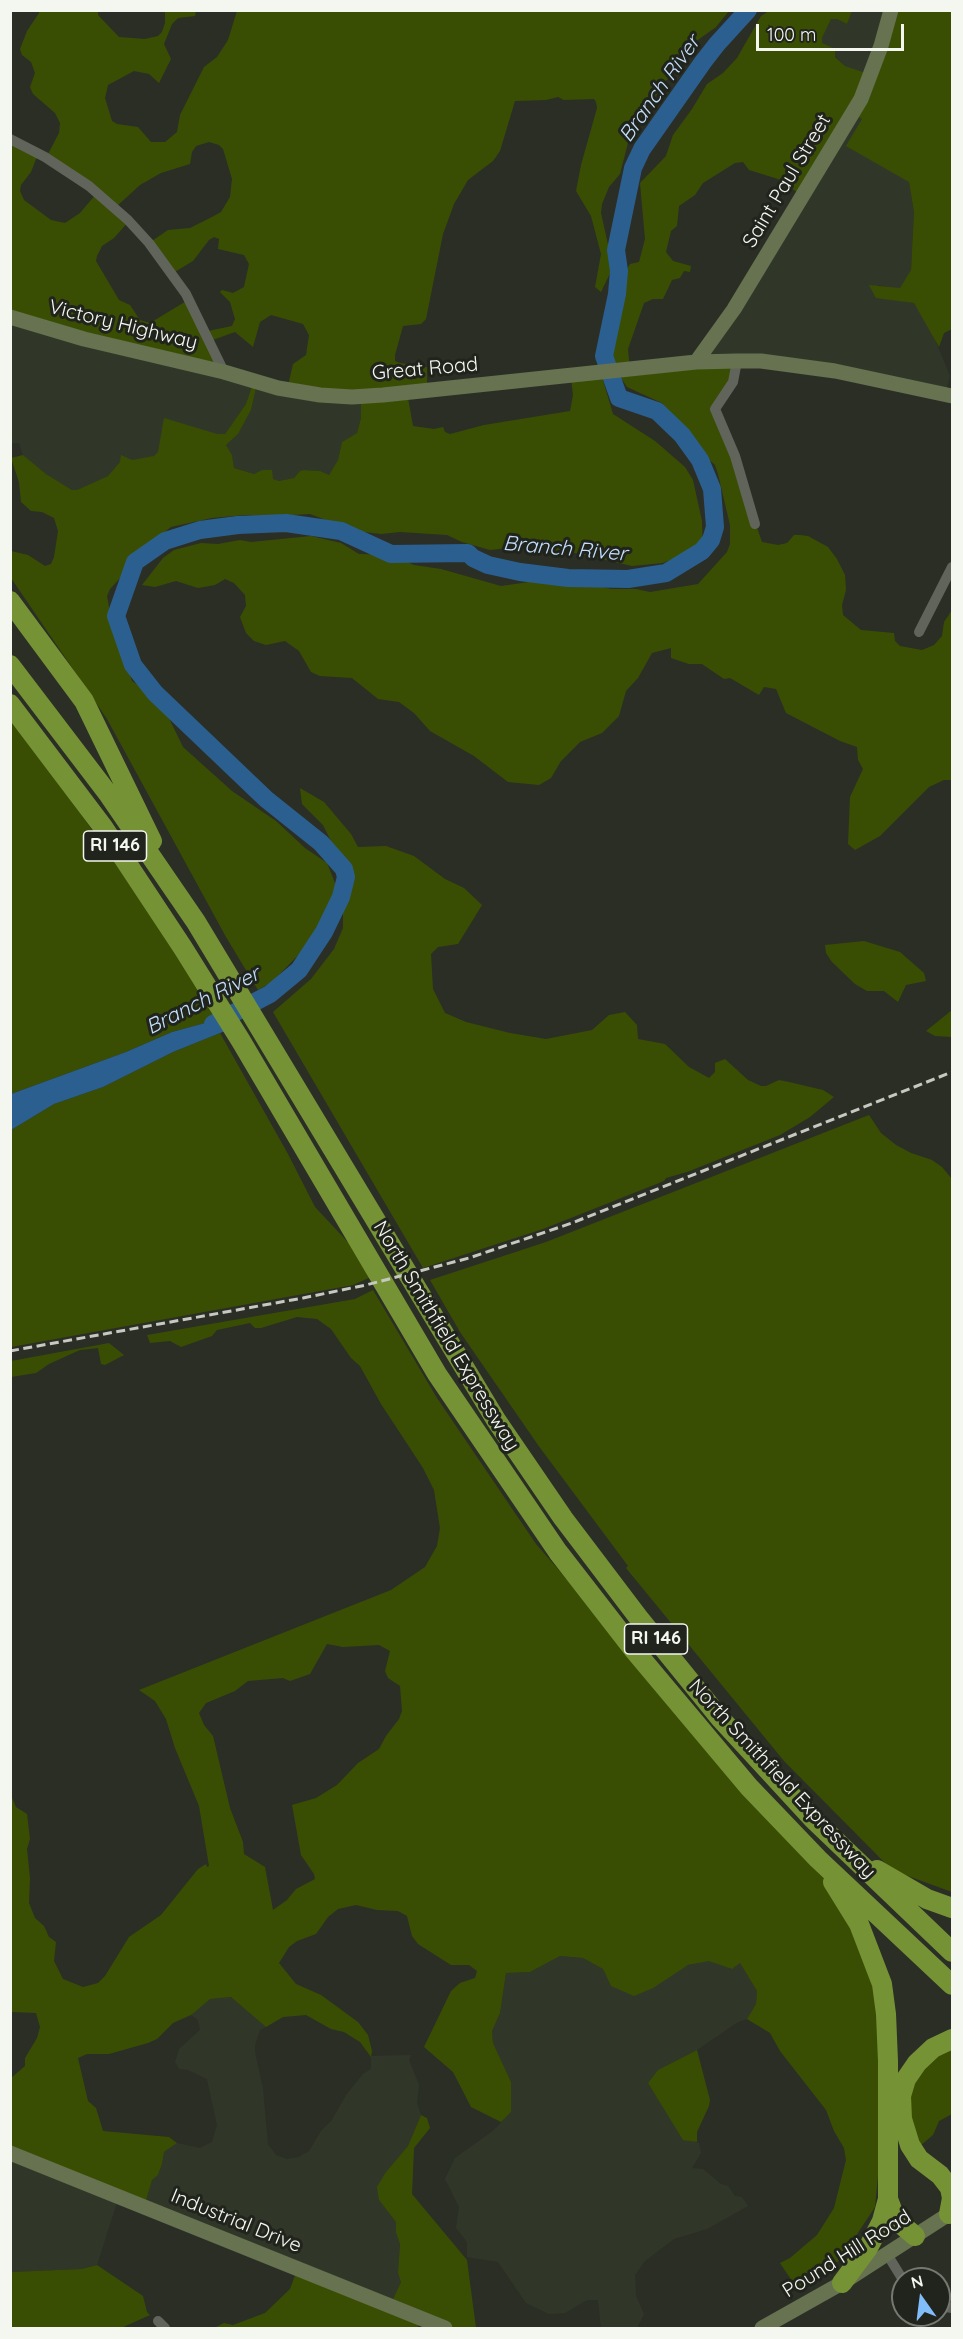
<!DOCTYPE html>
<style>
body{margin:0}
#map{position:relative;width:963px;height:2339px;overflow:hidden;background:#2b2e25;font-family:Quicksand,sans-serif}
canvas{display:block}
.frame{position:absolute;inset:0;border:12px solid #f4f6f0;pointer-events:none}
.north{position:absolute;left:891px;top:2267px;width:60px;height:60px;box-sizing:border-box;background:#21241c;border:2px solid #757871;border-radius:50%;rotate:346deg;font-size:16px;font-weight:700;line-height:24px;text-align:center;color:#f4f6f0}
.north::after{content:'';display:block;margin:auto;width:21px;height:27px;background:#80bdfa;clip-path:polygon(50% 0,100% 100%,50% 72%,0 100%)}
.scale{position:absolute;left:756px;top:24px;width:148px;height:27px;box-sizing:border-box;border:3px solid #f4f6f0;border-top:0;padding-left:8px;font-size:18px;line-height:21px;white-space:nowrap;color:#f4f6f0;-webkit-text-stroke:4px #21241c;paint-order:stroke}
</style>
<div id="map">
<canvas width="963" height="2339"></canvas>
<div class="frame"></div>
<div class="north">N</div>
<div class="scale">100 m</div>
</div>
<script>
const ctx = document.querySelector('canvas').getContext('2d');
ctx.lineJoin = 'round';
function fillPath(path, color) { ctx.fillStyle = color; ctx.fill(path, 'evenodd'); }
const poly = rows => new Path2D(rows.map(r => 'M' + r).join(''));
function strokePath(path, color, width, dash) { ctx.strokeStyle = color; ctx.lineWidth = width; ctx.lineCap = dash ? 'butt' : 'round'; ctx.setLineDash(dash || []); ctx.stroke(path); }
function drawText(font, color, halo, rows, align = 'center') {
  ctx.font = font + ' Quicksand,sans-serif'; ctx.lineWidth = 6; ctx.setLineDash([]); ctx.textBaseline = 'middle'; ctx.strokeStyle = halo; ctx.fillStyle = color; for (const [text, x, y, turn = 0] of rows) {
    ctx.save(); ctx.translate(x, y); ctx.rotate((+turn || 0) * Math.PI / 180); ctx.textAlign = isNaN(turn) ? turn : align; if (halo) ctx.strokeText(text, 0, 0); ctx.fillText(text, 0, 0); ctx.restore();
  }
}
fillPath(poly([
 [852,11,890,11,866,73,845,66,822,43,822,38,831,19,837,19,847,24],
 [851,113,865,120,907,170,914,212,911,270,900,289,878,285,885,298,914,303,931,330,950,376,944,398,830,374,705,360],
 [10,317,252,386,246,404,225,434,217,434,158,452,154,457,120,462,108,476,77,490,72,490,46,474,23,455,19,443,11,443],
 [256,388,361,400,361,418,357,433,342,442,338,460,329,475,320,471,304,470,300,471,294,478,279,481,273,479,262,470,254,474,234,468,232,455,226,445,238,434,251,410],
 [560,1956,583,1958,603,1969,611,1986,709,1960,732,1969,740,1963,757,1991,756,2004,747,2019,738,2022,697,2050,658,2070,648,2083,683,2139,699,2143,701,2153,692,2168,703,2169,721,2184,728,2186,735,2196,742,2197,748,2206,707,2229,674,2239,645,2261,635,2275,636,2296,644,2314,637,2328,601,2328,598,2300,587,2300,565,2313,549,2314,526,2303,498,2262,467,2257,467,2242,456,2228,459,2207,445,2179,455,2158,494,2130,511,2112,511,2082,493,2043,492,2031,500,2013,506,1973,530,1972],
 [231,1997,266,2027,260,2030,255,2045,255,2052,263,2089,268,2144,276,2155,287,2159,299,2157,309,2151,321,2131,332,2120,346,2095,363,2074,371,2069,371,2056,411,2055,409,2060,419,2085,417,2103,421,2115,408,2146,386,2172,379,2200,396,2222,396,2233,400,2244,398,2273,401,2282,390,2306,145,2204,152,2180,158,2175,162,2164,164,2152,177,2143,200,2148,212,2142,217,2125,207,2079,188,2070,179,2069,175,2062,179,2049,200,2030,198,2020,191,2015,195,2010,210,1999],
 [11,2151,119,2196,97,2265,82,2269,11,2272]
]), '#313728');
fillPath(poly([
 [39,11,98,11,98,15,119,37,145,39,158,36,162,32,165,23,165,11,196,11,195,16,178,18,172,24,164,44,171,59,159,83,149,74,134,71,108,85,105,98,112,121,117,124,138,127,151,142,165,142,177,132,180,115,204,67,217,57,228,40,237,11,729,11,716,27,688,47,674,72,665,82,630,135,620,174,609,187,602,204,601,213,613,267,601,292,595,287,601,254,591,216,576,191,581,165,597,108,596,102,594,99,564,100,558,97,546,100,515,101,500,151,493,161,468,180,454,204,443,234,426,319,421,324,403,326,395,355,395,361,400,363,427,367,427,393,408,398,413,426,434,429,443,427,445,432,450,434,484,425,570,411,573,395,571,378,602,377,613,414,655,441,685,467,693,480,702,521,703,547,663,563,632,566,575,553,553,551,535,545,490,550,462,542,447,535,400,532,381,534,355,531,310,514,275,516,245,515,212,518,171,527,157,538,110,589,107,596,112,623,132,681,147,691,165,710,183,747,232,791,276,821,305,848,327,863,339,893,336,902,310,943,272,982,258,990,226,937,107,719,11,578,11,551,28,555,45,566,51,564,54,557,58,531,54,518,42,512,31,511,21,502,19,482,11,458,23,455,46,474,72,490,77,490,108,476,120,462,121,455,132,460,154,456,158,452,164,418,217,434,225,434,246,404,252,386,256,388,251,410,238,434,226,445,232,455,234,468,254,474,262,470,272,470,273,479,279,481,294,478,300,471,304,470,320,471,329,475,338,460,342,442,357,433,361,418,361,400,287,390,293,364,306,355,309,335,303,324,271,315,260,322,253,347,235,332,210,341,222,369,11,317,11,138,38,154,31,172,21,185,20,191,24,200,51,220,65,223,80,213,97,193,47,156,59,133,60,123,55,113,33,94,30,87,35,73,31,62,22,55,20,49,27,31,39,13],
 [209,142,219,145,223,149,232,179,230,197,221,212,210,218,190,228,168,230,152,241,173,273,193,261,209,240,214,237,219,239,218,249,244,255,249,264,244,287,233,293,222,290,220,292,230,302,235,319,232,326,208,331,188,300,150,323,140,320,130,305,119,300,96,261,97,256,102,246,114,238,129,221,116,207,140,185,161,173,190,164,192,152,196,146],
 [769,11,852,11,847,24,837,19,831,19,822,38,822,43,835,49,835,57,845,66,866,73,890,11,952,11,952,329,944,333,939,347,914,303,876,298,869,285,900,288,911,270,914,212,909,182,846,146,862,119,852,113,801,195,778,179,749,170,743,162,735,163,703,183,695,195,679,206,677,226,671,231,666,252,673,261,691,266,690,272,684,271,680,278,672,280,663,299,653,299,644,303,628,349,630,371,731,363,733,377,715,407,762,542,778,545,787,543,794,535,800,535,808,536,828,547,837,559,845,575,846,590,842,605,843,615,861,630,894,633,895,641,900,646,922,650,934,645,942,636,944,622,952,610,952,780,944,780,929,787,880,836,855,850,848,844,850,797,863,769,858,760,857,747,840,741,786,713,776,689,764,687,759,695,730,678,724,679,702,664,689,664,671,658,671,648,652,653,638,678,626,691,619,716,602,733,580,742,561,761,551,778,539,785,508,782,474,756,430,731,414,713,399,702,378,699,352,678,320,676,311,672,299,651,285,641,266,645,254,641,246,633,240,617,246,606,245,595,234,583,225,579,215,585,198,588,176,581,155,587,142,585,163,558,174,550,201,543,218,544,240,540,251,542,311,536,341,543,359,554,392,555,414,565,441,569,501,586,543,580,574,586,594,585,611,589,636,589,650,592,698,584,727,552,730,544,730,525,718,474,715,465,697,449,662,403,627,387,617,372,609,343,609,332,617,303,617,287,630,264,639,262,645,239,640,183,666,156,673,135,692,109,707,84,723,73,737,58,761,16],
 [10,720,71,800,176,950,215,1017,205,1023,172,1032,126,1052,11,1094],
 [300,788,324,802,351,834,358,847,386,846,414,856,445,879,464,888,482,905,458,944,438,947,431,954,433,989,445,1013,466,1022,510,1033,546,1039,592,1030,609,1015,625,1012,637,1025,638,1039,665,1044,689,1067,709,1078,715,1072,715,1063,725,1059,748,1080,761,1086,766,1086,779,1080,789,1082,823,1090,834,1097,810,1117,780,1135,687,1172,666,1178,664,1181,543,1229,423,1268,273,1012,311,979,334,949,343,928,343,897,352,873,350,866,332,843,323,825,302,804],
 [864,941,900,952,924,973,926,981,906,985,898,1002,884,991,867,991,855,984,832,962,826,953,825,945],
 [952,1010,952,1037,935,1036,926,1031],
 [220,1033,288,1154,315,1207,359,1254,371,1277,353,1285,11,1347,11,1130,54,1104,103,1087,173,1052],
 [869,1115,881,1133,896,1145,911,1153,932,1160,942,1167,952,1179,952,1892,897,1872,886,1864,784,1761,626,1568,628,1566,538,1445,460,1332,430,1280,546,1242],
 [373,1290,437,1398,536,1544,835,1887,883,1993,878,2065,880,2155,875,2207,840,2260,798,2290,780,2263,790,2258,817,2235,834,2208,846,2160,844,2148,834,2131,826,2110,780,2051,770,2033,747,2019,756,2004,757,1991,740,1963,732,1969,709,1961,688,1965,653,1988,634,1996,611,1986,603,1969,583,1958,560,1956,530,1972,506,1973,500,2013,492,2031,493,2043,511,2082,511,2112,501,2122,471,2107,453,2072,424,2047,451,1991,460,1983,475,1978,477,1971,469,1965,451,1965,418,1944,412,1936,407,1916,398,1911,377,1910,356,1905,338,1909,328,1917,316,1934,297,1941,289,1947,279,1963,296,1984,321,1995,358,2022,368,2035,372,2051,371,2057,360,2042,344,2032,331,2029,306,2015,283,2017,266,2027,231,1997,210,1999,191,2015,173,2023,157,2039,148,2043,109,2054,87,2054,78,2058,88,2101,96,2108,103,2131,169,2137,177,2143,164,2152,162,2164,158,2175,152,2180,145,2204,11,2151,11,2078,25,2066,25,2058,37,2038,40,2027,36,2013,11,2012,10,1793,16,1807,27,1814,30,1839,27,1849,30,1878,29,1903,35,1918,44,1926,49,1937,56,1942,54,1961,63,1979,83,1987,98,1983,105,1976,129,1937,161,1915,198,1869,206,1864,207,1867,209,1866,199,1806,175,1748,166,1719,155,1701,139,1690,391,1590,425,1567,437,1546,440,1528,434,1490,423,1468,381,1404,360,1366,351,1358,331,1329,317,1319,297,1317,261,1328,255,1328,250,1323,217,1330,212,1336,181,1347,170,1341,150,1343,147,1335,355,1299],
 [327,1644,343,1647,379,1645,390,1651,385,1671,388,1678,400,1686,402,1711,399,1719,386,1736,379,1749,358,1763,337,1785,316,1798,292,1805,301,1855,314,1874,315,1879,296,1889,287,1900,273,1910,265,1867,244,1854,243,1842,230,1808,213,1736,204,1725,199,1713,206,1703,235,1691,248,1681,283,1678,290,1681,310,1674],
 [109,1343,124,1355,105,1365,101,1364,98,1348,80,1350,49,1364,36,1373,11,1377,11,1361],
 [952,2039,952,2114,939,2121,933,2135,915,2150,900,2107,930,2049],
 [697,2050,710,2100,709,2106,697,2132,697,2142,683,2140,648,2083,658,2070],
 [421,2115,427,2118,430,2128,414,2148,412,2194,467,2260,476,2328,447,2328,422,2320,417,2328,214,2328,224,2323,233,2325,265,2313,290,2289,297,2270,390,2306,401,2282,398,2273,400,2244,396,2233,396,2222,379,2200,377,2187,386,2172,408,2146],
 [97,2265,143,2296,147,2312,150,2315,121,2328,11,2328,11,2272,82,2269]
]), '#3a4e03');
fillPath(poly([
 [215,1017,230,1029,173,1052,103,1087,54,1104,11,1130,11,1094,126,1052,172,1032,205,1023]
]), '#2b5f90');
strokePath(poly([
 [213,1024,270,994,299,970,324,932,341,897,346,877,344,869,321,843,266,799,155,693,133,665,116,616,135,562,165,541,200,530,238,525,286,523,341,531,391,554,468,553,473,558,488,565,520,572,568,578,628,579,666,573,702,551,711,540,715,527,712,489,700,460,682,435,657,411,619,398,604,356,617,294,619,271,616,250,633,168,642,149,703,62,717,44,748,10]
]), '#2b5f90', 18);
strokePath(poly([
 [10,139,45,157,89,186,128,220,149,243,186,294,224,372],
 [737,361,733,382,715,409,735,456,755,524],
 [919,632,952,567],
 [887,2254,903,2280],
 [939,2306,952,2308],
 [158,2321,165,2328]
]), '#60645b', 10);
strokePath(poly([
 [10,317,84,339,224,372,278,388,320,395,352,397,383,395,696,362,737,361,761,361,835,371,952,396],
 [696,362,734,309,861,99,881,46,891,10],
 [10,2153,445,2328],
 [762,2328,842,2283,952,2212]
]), '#667250', 15);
strokePath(poly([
 [10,601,84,701,152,841],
 [10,665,109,795,196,922,496,1420,563,1518,638,1617,720,1718,813,1819,952,1952],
 [10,704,103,827,183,948,241,1041,437,1374,558,1552,634,1650,749,1787,818,1859,952,1985],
 [877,1870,927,1899,952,1908],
 [833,1882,859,1924,882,1984,886,2014,888,2061,888,2199,882,2221,868,2248,842,2283],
 [888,2199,896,2220,915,2236],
 [949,2214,952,2198,950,2188,940,2175,919,2159,910,2145,902,2119,901,2096,906,2079,917,2063,933,2048,952,2039]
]), '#759335', 20);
strokePath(poly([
 [10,1351,303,1298,366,1285,469,1258,572,1223,952,1072]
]), '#c6c8c1', 3, [9, 4.5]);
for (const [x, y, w] of [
 [115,846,63],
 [656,1639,63]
]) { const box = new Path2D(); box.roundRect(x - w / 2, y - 15, w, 30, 4.5); ctx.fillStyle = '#21241c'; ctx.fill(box); strokePath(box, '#f4f6f0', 1.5); }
drawText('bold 18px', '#f4f6f0', null, [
 ["RI 146",115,846],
 ["RI 146",656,1639]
]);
drawText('20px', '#f4f6f0', '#21241c', [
 ["Saint Paul Street",787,181,-59],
 ["Victory Highway",123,325,14],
 ["Great Road",425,369,-5],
 ["North Smithfield Expressway",446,1336,59],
 ["North Smithfield Expressway",782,1779,47],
 ["Industrial Drive",236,2221,22],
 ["Pound Hill Road",847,2254,-32]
]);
drawText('italic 21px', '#c1defc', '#21241c', [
 ["Branch River",660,89,-55],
 ["Branch River",565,549,5],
 ["Branch River",203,1001,-27]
]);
</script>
